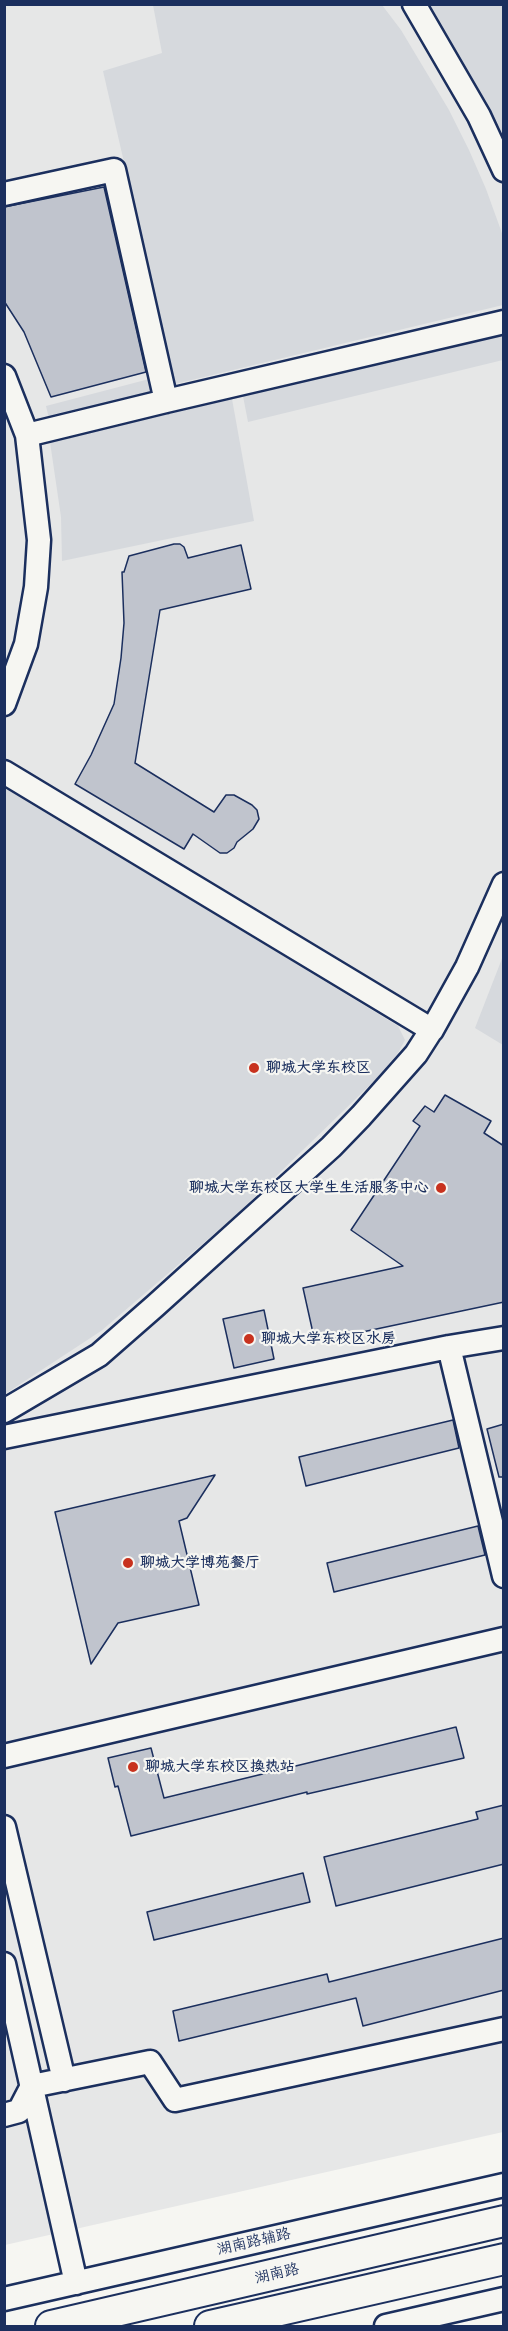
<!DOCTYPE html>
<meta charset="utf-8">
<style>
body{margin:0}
#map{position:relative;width:508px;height:2331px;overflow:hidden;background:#f6f6f2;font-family:"Shantell Sans",sans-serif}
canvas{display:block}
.frame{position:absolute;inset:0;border:6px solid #1b2f5e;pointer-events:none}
</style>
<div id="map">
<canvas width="508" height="2331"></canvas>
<div class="frame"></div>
</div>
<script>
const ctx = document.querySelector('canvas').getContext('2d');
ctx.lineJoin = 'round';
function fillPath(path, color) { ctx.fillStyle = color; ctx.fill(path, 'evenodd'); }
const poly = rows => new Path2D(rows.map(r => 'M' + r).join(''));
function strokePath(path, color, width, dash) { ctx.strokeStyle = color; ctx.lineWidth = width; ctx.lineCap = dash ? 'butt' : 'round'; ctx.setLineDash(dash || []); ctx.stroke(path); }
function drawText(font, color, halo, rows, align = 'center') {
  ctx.font = font + ' "Shantell Sans","LXGW WenKai TC",sans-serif'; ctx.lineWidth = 4.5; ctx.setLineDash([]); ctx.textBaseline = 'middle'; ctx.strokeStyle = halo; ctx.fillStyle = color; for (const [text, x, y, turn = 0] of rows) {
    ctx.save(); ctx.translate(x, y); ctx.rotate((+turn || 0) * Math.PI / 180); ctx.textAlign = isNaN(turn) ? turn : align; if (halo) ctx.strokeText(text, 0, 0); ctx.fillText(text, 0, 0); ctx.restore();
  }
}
fillPath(poly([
 [4,5,504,5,503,2132,5,2245]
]), '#e6e7e7');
fillPath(poly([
 [153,5,382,5,401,30,449,110,469,150,486,189,503,236,503,305,175,384,103,71,162,53],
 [426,5,503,5,503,140,477,87],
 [503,333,503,360,248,422,243,396],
 [153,378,157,396,50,423,46,406],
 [232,399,254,521,62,561,61,517,50,442],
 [5,786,398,1026,405,1040,398,1053,375,1080,235,1216,101,1331,5,1394],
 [503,956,503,1045,475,1028]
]), '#d6d9dd');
const building = poly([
 [104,187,146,372,51,397,24,332,4,301,4,207,104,187],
 [174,544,180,544,184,547,188,558,241,545,251,589,160,610,135,763,214,812,226,795,234,795,252,805,257,810,259,819,253,829,237,842,234,848,227,853,220,853,193,834,184,849,75,784,91,755,114,704,121,658,124,623,122,572,124,572,129,556,174,544],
 [445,1095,491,1121,484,1133,504,1146,504,1302,315,1342,303,1288,403,1266,351,1230,420,1126,413,1121,425,1106,434,1112,445,1095],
 [264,1310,274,1359,234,1368,223,1319,264,1310],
 [453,1420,459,1448,306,1486,299,1457,453,1420],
 [504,1424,504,1477,499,1477,487,1429,504,1424],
 [215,1475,187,1518,179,1521,199,1605,118,1623,91,1664,55,1512,215,1475],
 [478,1526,485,1555,334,1592,327,1563,478,1526],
 [456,1727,464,1758,307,1794,307,1792,131,1836,118,1786,115,1787,108,1758,151,1748,164,1798,456,1727],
 [504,1805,504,1864,336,1906,324,1857,478,1819,476,1812,504,1805],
 [303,1873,310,1902,154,1940,147,1912,303,1873],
 [504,1938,504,1990,363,2026,356,1998,179,2041,173,2011,327,1974,329,1982,504,1938]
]);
fillPath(building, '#c0c4cd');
strokePath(building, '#1b2f5e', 1.5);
const minor = poly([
 [414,4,479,116,504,170],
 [4,194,114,170,166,401],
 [4,376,27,435,39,540,36,587,26,644,4,704],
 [27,435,166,401,504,322],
 [4,772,432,1030,467,967,504,884],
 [449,1347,504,1576],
 [4,1411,99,1355,155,1306,331,1147,361,1116,416,1054,432,1029],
 [4,1437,449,1347,504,1338],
 [4,1756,504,1639],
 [4,1827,64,2080],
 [4,1964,76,2283],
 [4,2115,19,2111,32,2086,150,2062,175,2100,504,2029],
 [4,2299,504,2185],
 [386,2326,504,2299]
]);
const major = poly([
 [51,2326,504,2221],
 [210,2326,504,2259]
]);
strokePath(minor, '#1b2f5e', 27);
strokePath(major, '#1b2f5e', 34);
strokePath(minor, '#f6f6f2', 22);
strokePath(major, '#f6f6f2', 30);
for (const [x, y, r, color] of [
 [254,1068,6,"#c8321e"],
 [441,1188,6,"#c8321e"],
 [249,1339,6,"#c8321e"],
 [128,1563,6,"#c8321e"],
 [133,1767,6,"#c8321e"]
]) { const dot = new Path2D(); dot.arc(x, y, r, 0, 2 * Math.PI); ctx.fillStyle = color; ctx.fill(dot); strokePath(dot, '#f6f6f2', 2); }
drawText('bold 15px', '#1b2f5e', '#f6f6f2', [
 ["聊城大学东校区",266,1068],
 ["聊城大学东校区大学生生活服务中心",429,1188,"right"],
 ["聊城大学东校区水房",261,1339],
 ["聊城大学博苑餐厅",140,1563],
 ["聊城大学东校区换热站",145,1767]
], 'left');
drawText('15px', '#1b2f5e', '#f6f6f2', [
 ["湖南路辅路",254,2242,-13],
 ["湖南路",277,2274,-13]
]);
</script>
